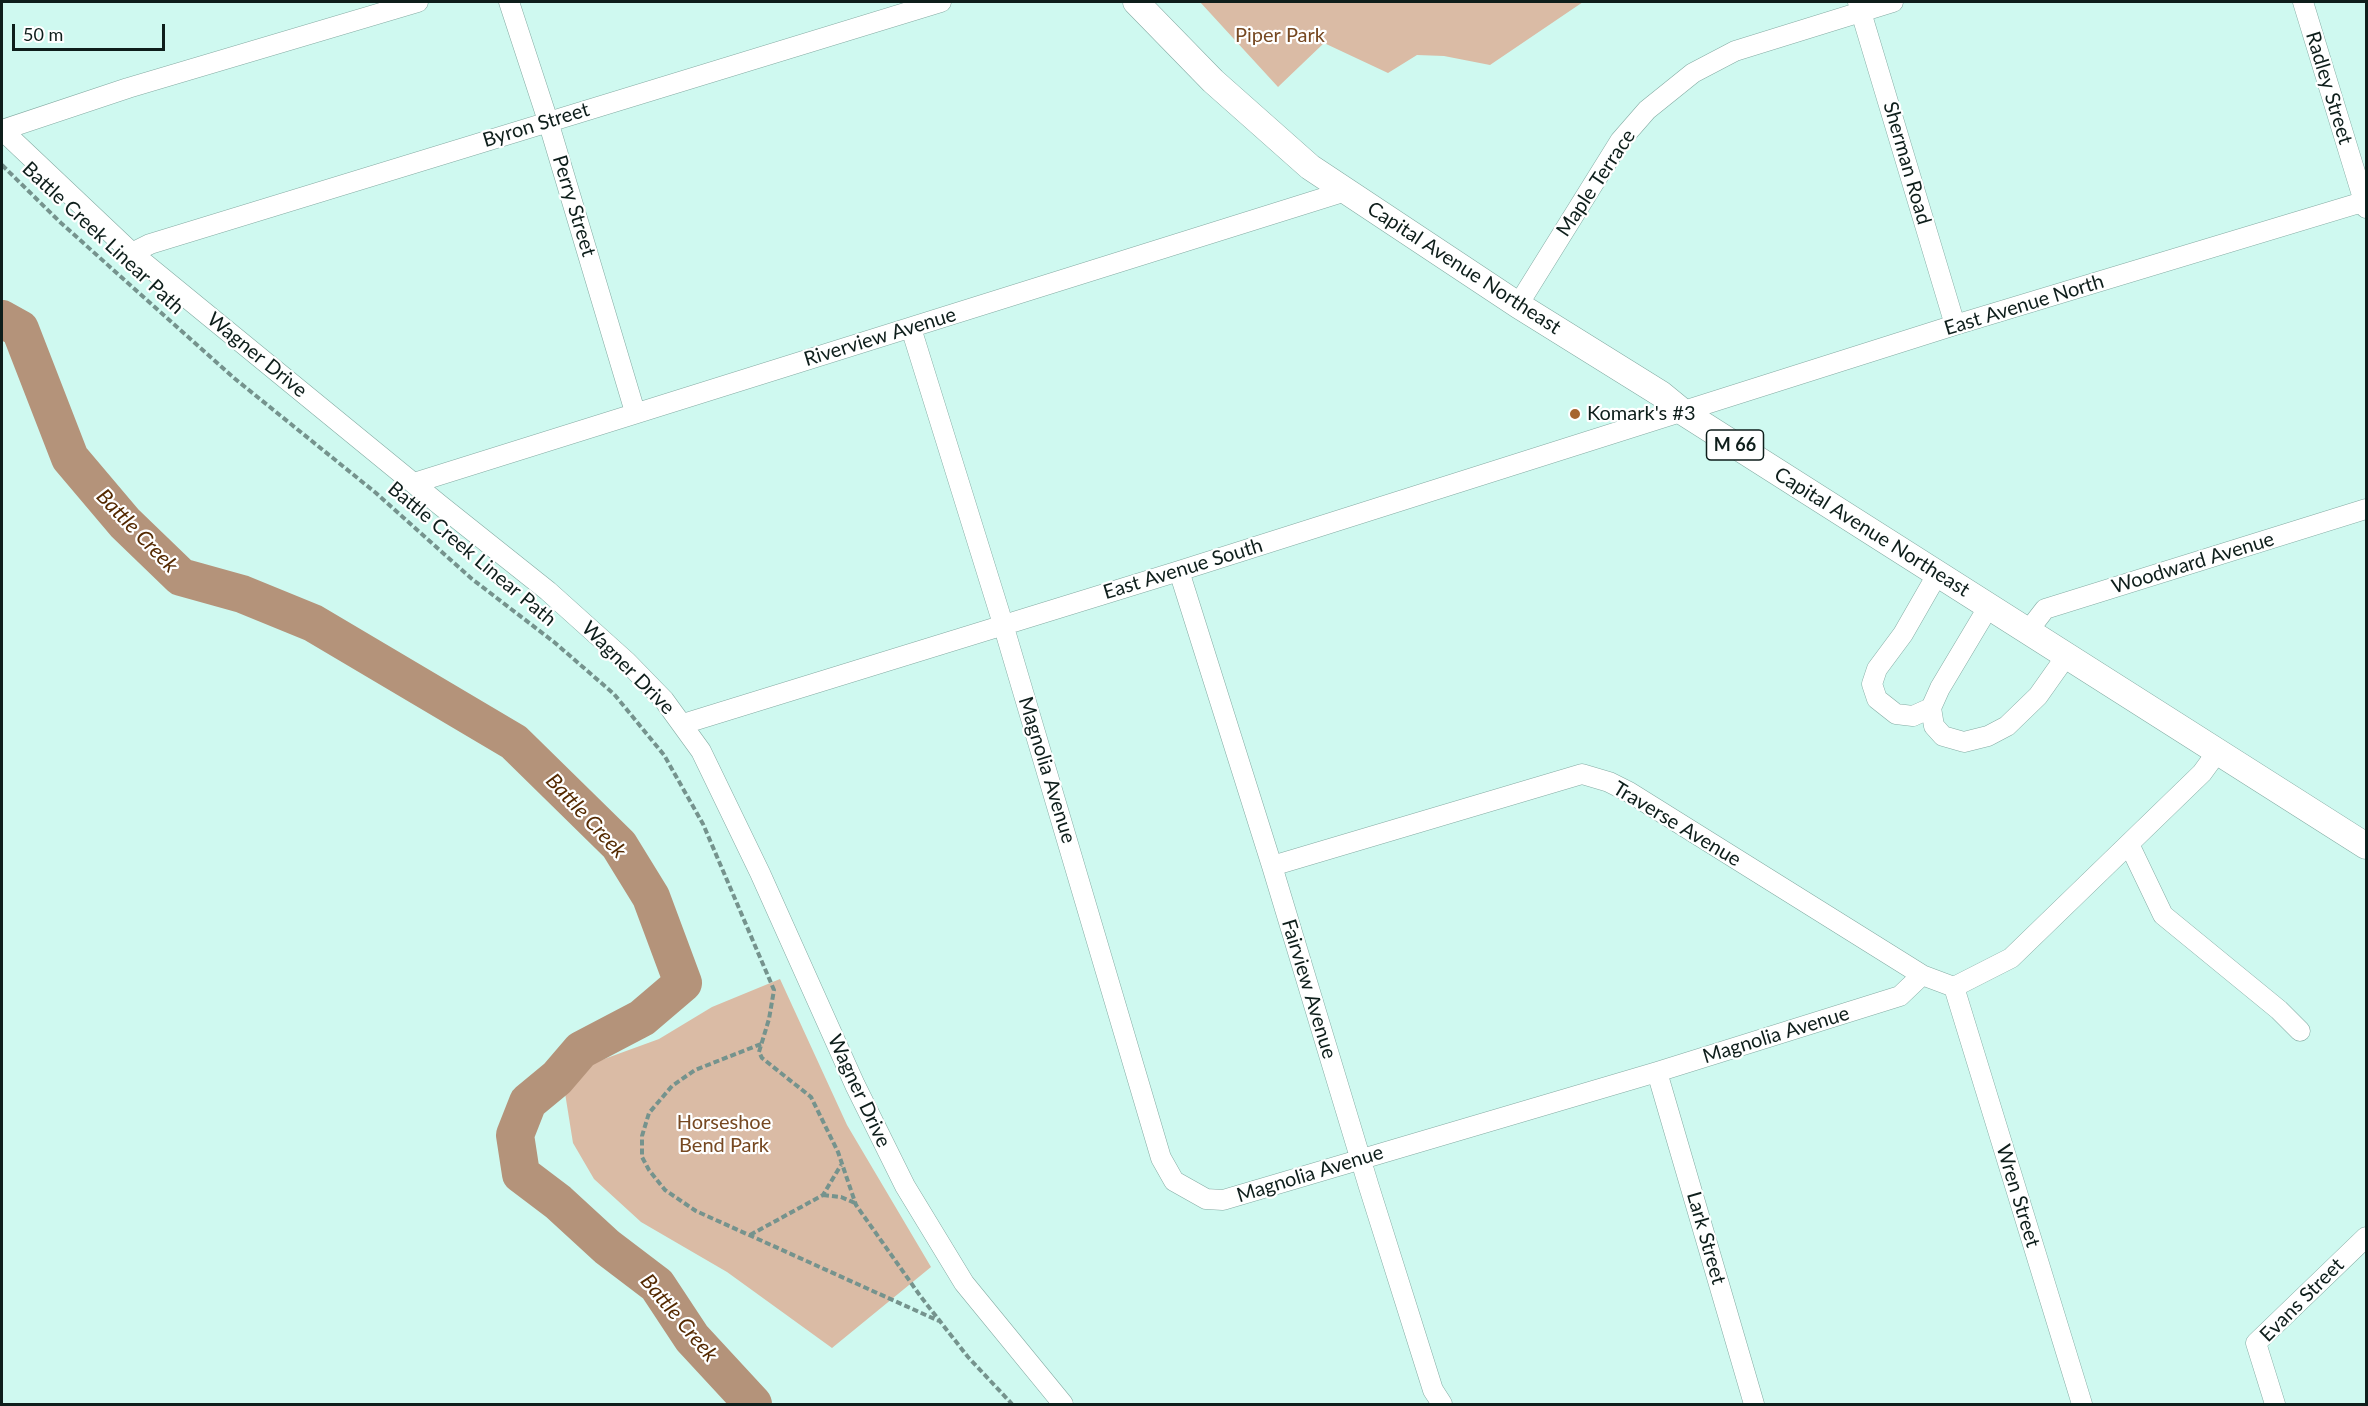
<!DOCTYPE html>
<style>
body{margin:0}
#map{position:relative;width:2368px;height:1406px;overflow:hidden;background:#cff9f0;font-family:Lato,sans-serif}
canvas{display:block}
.frame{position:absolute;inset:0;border:3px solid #0e1e1b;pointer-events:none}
.scale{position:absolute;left:12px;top:24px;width:153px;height:27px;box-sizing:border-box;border:3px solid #0e1e1b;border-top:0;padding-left:8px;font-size:18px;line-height:21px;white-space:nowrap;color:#0e1e1b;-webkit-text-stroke:4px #fff;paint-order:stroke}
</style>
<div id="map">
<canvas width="2368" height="1406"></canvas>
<div class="frame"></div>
<div class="scale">50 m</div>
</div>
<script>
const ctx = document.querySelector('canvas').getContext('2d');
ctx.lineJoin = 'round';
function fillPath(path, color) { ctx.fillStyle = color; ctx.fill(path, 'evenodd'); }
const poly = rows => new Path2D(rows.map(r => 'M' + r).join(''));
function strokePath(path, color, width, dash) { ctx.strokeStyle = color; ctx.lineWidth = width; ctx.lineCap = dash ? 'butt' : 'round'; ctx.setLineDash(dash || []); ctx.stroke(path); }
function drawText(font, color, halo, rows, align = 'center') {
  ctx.font = font + ' Lato,sans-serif'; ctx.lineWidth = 4.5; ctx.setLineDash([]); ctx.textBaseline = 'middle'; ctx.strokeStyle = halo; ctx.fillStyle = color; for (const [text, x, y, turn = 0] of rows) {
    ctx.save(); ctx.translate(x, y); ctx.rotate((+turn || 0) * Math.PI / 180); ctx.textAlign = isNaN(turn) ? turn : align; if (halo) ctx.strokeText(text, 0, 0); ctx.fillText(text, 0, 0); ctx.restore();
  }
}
fillPath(poly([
 [1200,2,1583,2,1490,65,1444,56,1417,55,1388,73,1324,43,1278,87],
 [780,979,847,1125,931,1267,832,1348,727,1272,641,1222,594,1179,573,1143,565,1093,574,1070,659,1039,712,1007]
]), '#dabba5');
strokePath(poly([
 [2,319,20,329,70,458,125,523,181,577,242,594,313,623,514,742,619,845,651,897,683,983,642,1018,581,1050,557,1078,528,1102,515,1135,521,1174,558,1202,607,1247,657,1285,692,1338,753,1404]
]), '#b4937a', 38);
const minor = poly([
 [509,2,548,121,635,412],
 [1858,2,1955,325],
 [2303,2,2366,208],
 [2,130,132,253,440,505,548,591,627,662,664,700,701,751,760,873,855,1085,905,1186,964,1283,1063,1404],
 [2,130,128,88,418,2],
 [132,253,150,244,941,2],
 [1518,305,1620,141,1647,110,1693,73,1735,51,1893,2],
 [911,328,1003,624,1161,1158,1174,1181,1206,1199,1223,1200,1657,1072,1900,996,1922,975,1954,987,2011,958,2202,773,2218,751],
 [414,483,1346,191],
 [1179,571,1272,866,1369,1187,1433,1390,1442,1404],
 [1989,606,1940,688,1931,708,1934,726,1943,736,1964,742,1988,736,2007,726,2038,696,2067,655],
 [2028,631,2045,609,2366,509],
 [1931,708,1913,716,1896,714,1877,699,1872,684,1877,669,1903,634,1938,573],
 [683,724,1179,571,1955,325,2366,201],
 [2129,844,2163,915,2279,1010,2300,1031],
 [1272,866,1582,774,1609,782,1629,792,1922,975],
 [1954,987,2082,1404],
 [1657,1072,1754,1404],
 [2275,1404,2256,1343,2366,1237]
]);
const major = poly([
 [1136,2,1213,81,1310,167,1518,305,1661,394,1683,412,2366,846]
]);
strokePath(minor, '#84aba3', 21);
strokePath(major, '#84aba3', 27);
strokePath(poly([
 [2,165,61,223,234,378,376,493,472,579,554,642,614,694,664,755,703,824,774,990,769,1019,759,1052,762,1058,811,1097,838,1152,856,1205,921,1297,968,1357,1012,1404],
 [761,1044,695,1070,672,1086,649,1113,642,1136,642,1157,649,1170,665,1190,696,1211,939,1321],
 [823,1195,841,1197,855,1203],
 [750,1235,823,1195,841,1165]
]), '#75938d', 4, [6, 3]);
strokePath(minor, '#fff', 20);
strokePath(major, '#fff', 26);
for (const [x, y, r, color] of [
 [1575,414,6,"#a6652f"]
]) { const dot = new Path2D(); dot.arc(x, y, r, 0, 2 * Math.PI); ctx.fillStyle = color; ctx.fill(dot); strokePath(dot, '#fff', 2); }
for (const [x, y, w] of [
 [1735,445,57]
]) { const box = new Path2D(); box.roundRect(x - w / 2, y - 15, w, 30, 4.5); ctx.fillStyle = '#fff'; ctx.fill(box); strokePath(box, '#0e1e1b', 1.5); }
drawText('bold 18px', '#0e1e1b', null, [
 ["M 66",1735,445]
]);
drawText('20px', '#764821', '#fff', [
 ["Piper Park",1280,36],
 ["Horseshoe",724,1123],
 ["Bend Park",724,1146]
]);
drawText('20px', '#0e1e1b', '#fff', [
 ["Radley Street",2329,88,73],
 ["Byron Street",536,125,-17],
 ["Sherman Road",1907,163,74],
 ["Maple Terrace",1596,183,-56],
 ["Perry Street",574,206,73],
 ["Battle Creek Linear Path",103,238,43],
 ["Capital Avenue Northeast",1464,268,33],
 ["East Avenue North",2024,305,-17],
 ["Riverview Avenue",880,337,-17],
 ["Wagner Drive",257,355,39],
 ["Capital Avenue Northeast",1872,532,32],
 ["Battle Creek Linear Path",472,554,40],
 ["Woodward Avenue",2193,563,-17],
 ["East Avenue South",1183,569,-17],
 ["Wagner Drive",628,668,45],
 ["Magnolia Avenue",1047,770,73],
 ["Traverse Avenue",1677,824,31],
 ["Fairview Avenue",1309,989,73],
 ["Magnolia Avenue",1776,1035,-17],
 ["Wagner Drive",859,1091,65],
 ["Magnolia Avenue",1310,1174,-17],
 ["Wren Street",2018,1196,73],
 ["Lark Street",1706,1238,74],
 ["Evans Street",2302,1300,-45]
]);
drawText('20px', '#0e1e1b', '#fff', [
 ["Komark's #3",1587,414]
], 'left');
drawText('italic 21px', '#542900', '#fff', [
 ["Battle Creek",137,531,46],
 ["Battle Creek",586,816,47],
 ["Battle Creek",679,1318,50]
]);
</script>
